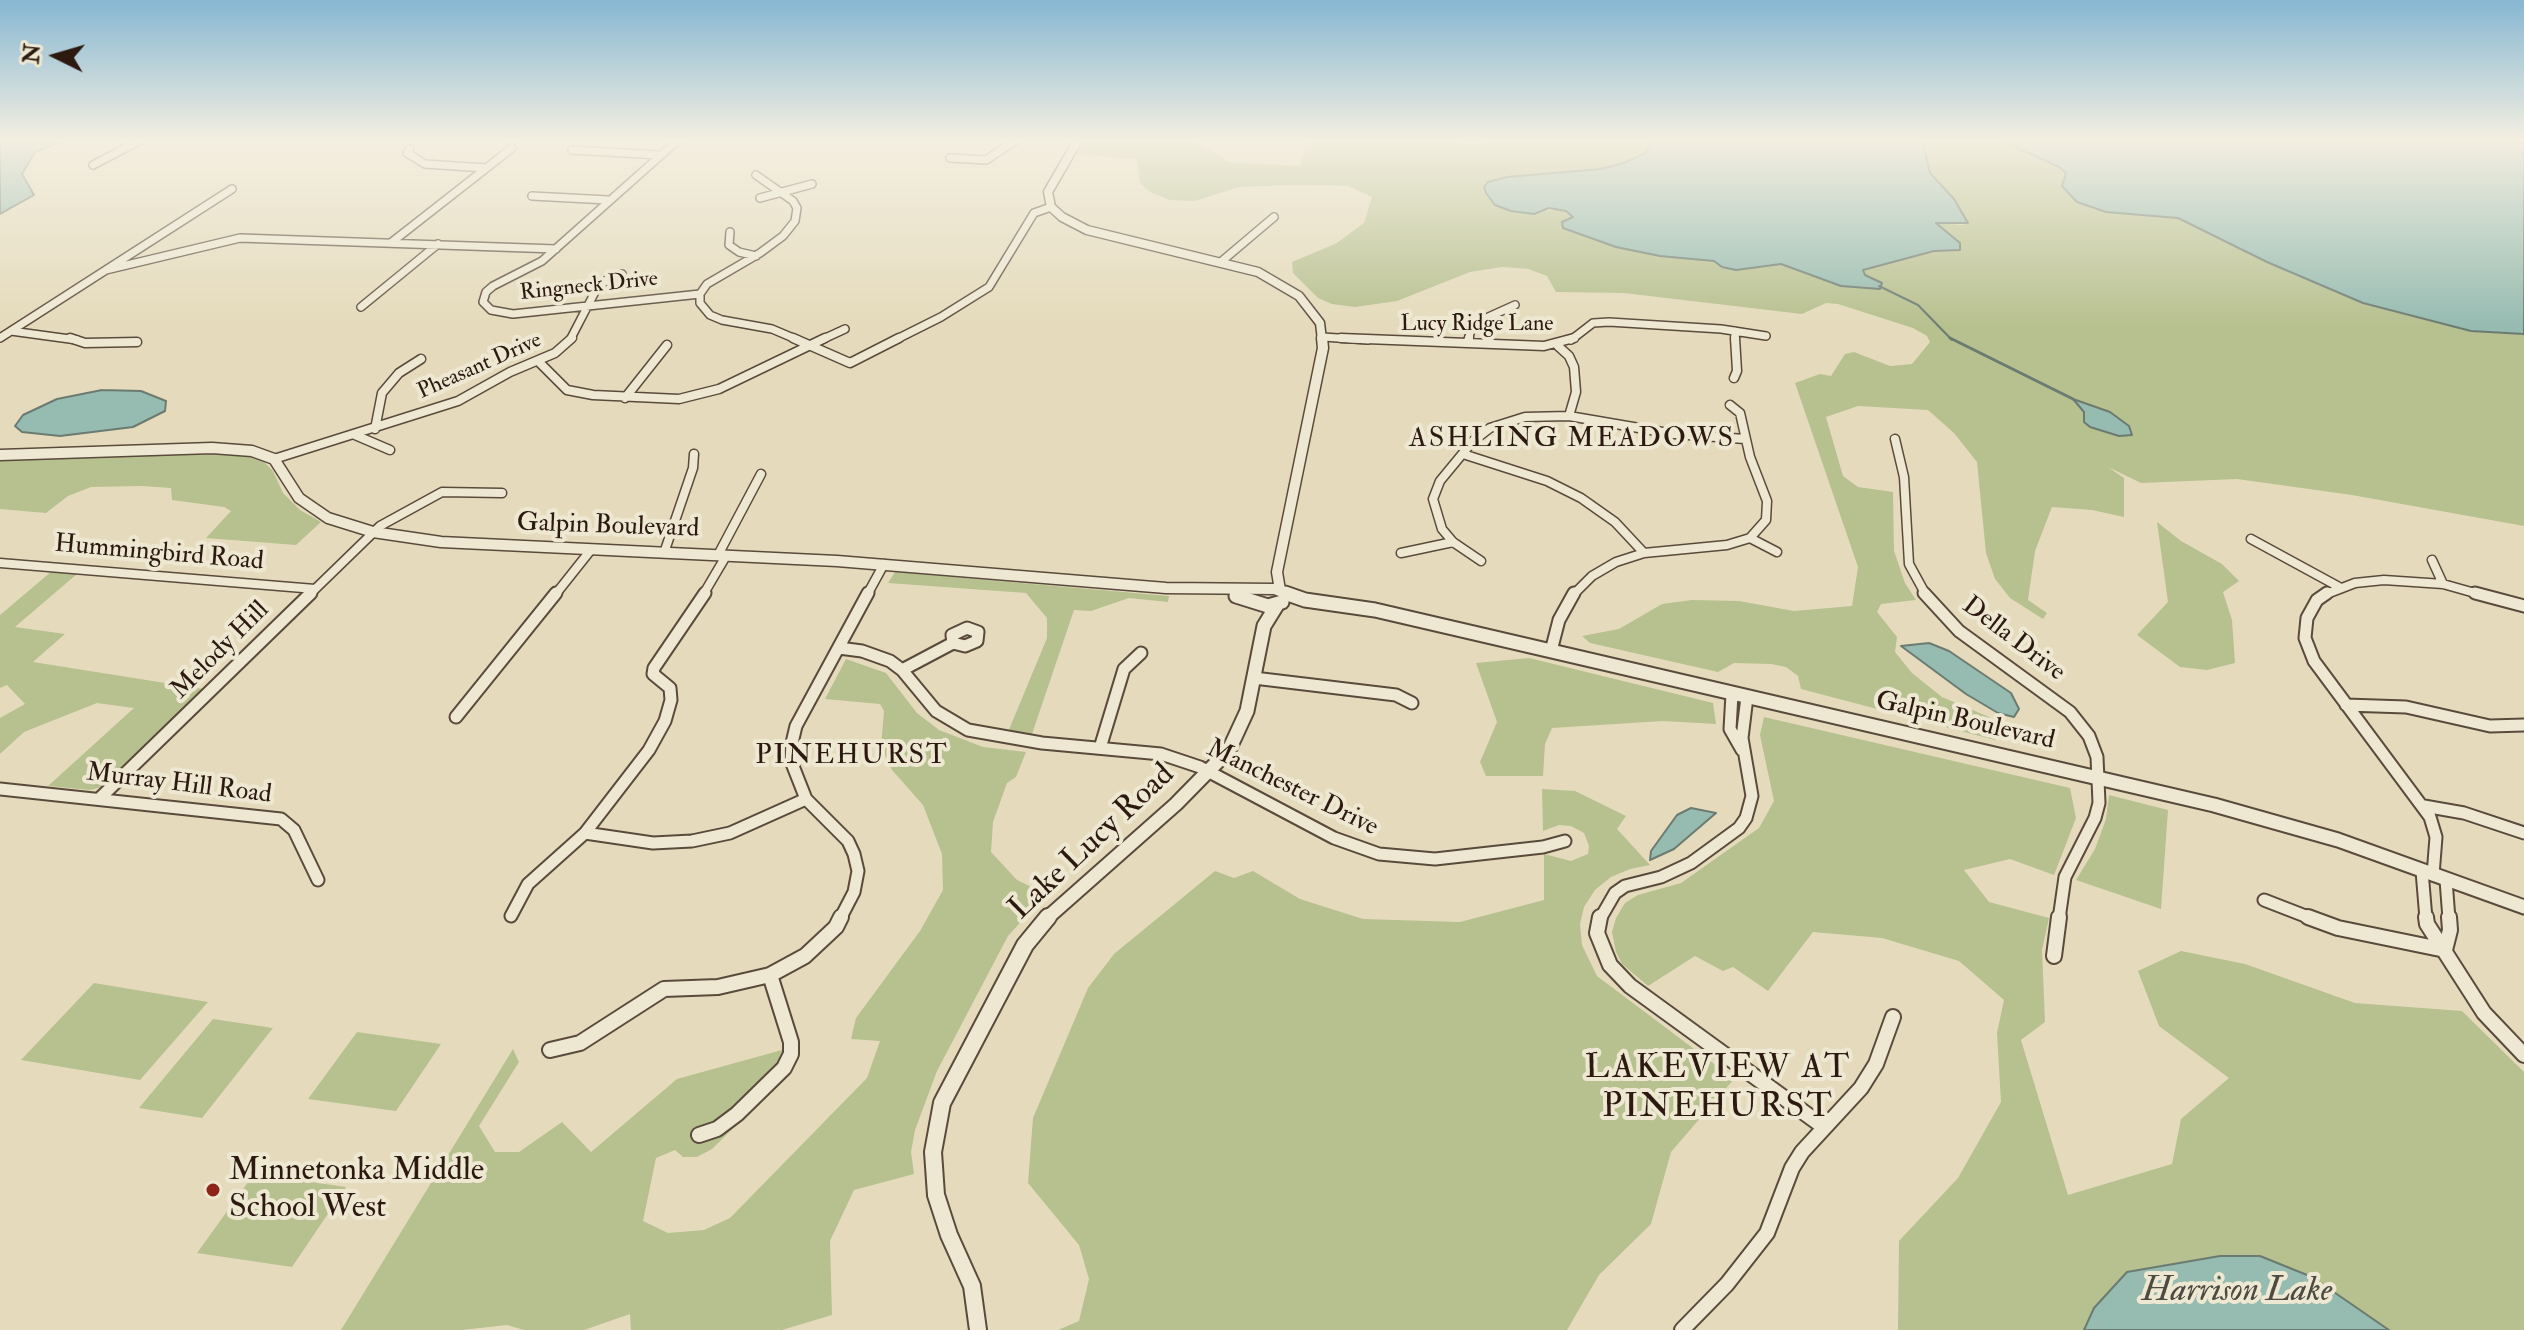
<!DOCTYPE html>
<style>
body{margin:0}
#map{position:relative;width:2524px;height:1330px;overflow:hidden;background:#e5dbbc;font-family:"IM FELL Double Pica",serif}
canvas{display:block}
.north{position:absolute;left:16px;top:16px;width:80px;height:80px;-webkit-text-stroke:6px #eee8d3;paint-order:stroke;rotate:275deg;font-size:22px;font-weight:700;line-height:32px;text-align:center;color:#2c1a11}
.north::after{content:'';display:block;margin:auto;width:28px;height:36px;background:#2c1a11;clip-path:polygon(50% 0,100% 100%,50% 72%,0 100%)}
</style>
<div id="map">
<canvas width="2524" height="1330"></canvas>
<div class="north">N</div>
</div>
<script>
const ctx = document.querySelector('canvas').getContext('2d');
ctx.lineJoin = 'round';
function fillPath(path, color) { ctx.fillStyle = color; ctx.fill(path, 'evenodd'); }
const poly = rows => new Path2D(rows.map(r => 'M' + r).join(''));
function strokePath(path, color, width, dash) { ctx.strokeStyle = color; ctx.lineWidth = width; ctx.lineCap = dash ? 'butt' : 'round'; ctx.setLineDash(dash || []); ctx.stroke(path); }
function drawText(font, color, halo, rows, align = 'center') {
  ctx.font = font + ' "IM FELL Double Pica",serif'; ctx.lineWidth = 8; ctx.setLineDash([]); ctx.textBaseline = 'middle'; ctx.strokeStyle = halo; ctx.fillStyle = color; for (const [text, x, y, turn = 0] of rows) {
    ctx.save(); ctx.translate(x, y); ctx.rotate((+turn || 0) * Math.PI / 180); ctx.textAlign = isNaN(turn) ? turn : align; if (halo) ctx.strokeText(text, 0, 0); ctx.fillText(text, 0, 0); ctx.restore();
  }
}
fillPath(poly([
 [1078,140,1193,140,1229,162,1300,166,1306,140,1448,140,1461,144,1483,144,1487,140,1654,140,1646,153,1624,163,1601,169,1488,182,1496,205,1528,214,1559,209,1567,211,1572,219,1660,256,1714,261,1740,270,1780,264,1811,276,1882,283,1865,275,1862,270,1938,251,1936,223,1964,225,1954,199,1930,172,1922,140,2000,140,2058,167,2106,212,2178,218,2267,262,2363,303,2471,331,2524,334,2524,526,2352,495,2237,479,2141,483,2108,467,2124,478,2124,517,2092,510,2052,507,2035,551,2028,600,2047,613,2043,619,2010,598,1995,579,1986,553,1977,462,1954,433,1928,410,1858,406,1826,417,1843,476,1858,487,1893,492,1894,551,1905,583,1916,600,1881,604,1877,612,1897,637,1895,652,1912,673,1942,697,1989,717,1999,730,1995,740,1801,689,1798,676,1786,667,1771,664,1734,663,1718,672,1590,643,1582,636,1619,629,1662,604,1692,600,1739,601,1794,611,1852,606,1858,567,1795,383,1820,374,1831,376,1845,354,1854,352,1890,366,1912,364,1930,342,1927,336,1913,328,1838,304,1826,303,1802,314,1624,293,1556,292,1547,276,1528,269,1502,267,1470,272,1397,301,1355,307,1332,304,1318,298,1293,273,1292,262,1337,243,1364,223,1372,197,1348,186,1297,185,1239,187,1195,201,1170,200,1150,192,1140,183,1137,159,1070,154],
 [217,452,252,456,264,462,273,471,283,493,300,510,321,522,296,545,206,538,231,511,224,507,172,500,171,488,142,486,91,487,68,496,46,513,0,509,0,459],
 [2157,522,2181,541,2222,564,2239,581,2223,592,2232,620,2235,663,2207,670,2180,667,2137,635,2168,602],
 [52,571,77,574,15,627,65,634,33,662,203,689,118,775,102,787,90,790,48,786,134,708,97,703,24,732,0,754,0,718,25,704,7,685,0,688,0,615],
 [895,572,1169,596,1168,602,1129,598,1091,611,1074,610,1032,734,1008,732,1047,638,1047,618,1026,593,888,583],
 [1529,658,1713,703,1716,724,1663,721,1552,728,1545,744,1543,776,1486,776,1480,762,1497,722,1476,663],
 [846,659,886,673,917,713,939,730,983,747,1026,752,1016,777,1007,783,993,822,991,852,1017,880,1046,894,1008,936,937,1071,915,1130,911,1152,914,1174,854,1190,830,1241,832,1315,782,1330,631,1330,630,1314,584,1330,524,1330,507,1325,462,1330,341,1330,513,1049,519,1062,479,1126,495,1152,519,1152,562,1122,591,1152,677,1079,800,1045,796,1061,788,1074,712,1149,697,1157,683,1157,675,1150,656,1158,643,1221,668,1233,704,1230,730,1218,867,1078,880,1041,851,1039,856,1018,920,931,943,890,942,854,923,805,892,770,881,746,884,711,880,704,825,699],
 [1764,717,2070,788,2076,818,2054,875,2010,859,1964,870,1989,902,2049,918,2042,950,2045,1022,2021,1040,2068,1195,2172,1164,2181,1119,2229,1078,2159,1026,2138,971,2181,951,2245,964,2355,1003,2462,1011,2524,1072,2524,1330,2389,1330,2312,1277,2260,1256,2220,1256,2207,1258,2094,1308,2084,1330,1898,1330,1899,1241,1958,1178,2001,1102,1997,1033,2004,1000,1959,961,1882,938,1813,932,1768,991,1733,967,1723,971,1695,956,1648,986,1622,964,1616,952,1612,932,1616,918,1625,903,1638,895,1681,883,1759,828,1774,801,1760,735],
 [1542,789,1575,791,1626,816,1617,829,1650,865,1630,869,1611,877,1595,890,1584,907,1580,924,1582,945,1597,976,1734,1079,1671,1152,1651,1224,1599,1275,1567,1330,1058,1330,1079,1321,1089,1279,1079,1245,1028,1183,1033,1118,1088,988,1114,954,1215,871,1234,878,1253,871,1300,899,1363,919,1460,922,1544,900,1544,854,1571,861,1588,854,1589,846,1584,833,1571,826,1559,825,1543,831],
 [2109,795,2168,810,2161,909,2076,880,2095,849,2106,819],
 [94,983,208,1002,140,1080,21,1060],
 [213,1019,273,1028,202,1118,139,1108],
 [357,1032,441,1044,396,1111,308,1099],
 [254,1174,346,1187,292,1267,197,1253]
]), '#b7c08f');
const water = poly([
 [0,140,67,140,35,152,22,174,34,195,0,214,0,140],
 [1654,140,1922,140,1930,173,1954,199,1968,223,1936,223,1960,243,1960,250,1934,251,1863,270,1865,275,1882,283,1880,289,1841,286,1781,264,1736,270,1722,267,1714,261,1660,256,1616,247,1563,228,1562,222,1573,217,1566,211,1549,208,1534,214,1511,211,1495,205,1486,193,1484,187,1488,182,1507,177,1601,169,1624,163,1646,153,1654,140],
 [2000,140,2524,140,2524,334,2471,331,2363,303,2267,262,2178,218,2106,212,2077,202,2062,186,2066,173,2059,167,2000,140],
 [102,390,141,391,166,401,165,411,133,427,60,436,22,432,15,426,23,415,57,399,102,390],
 [2073,399,2110,412,2129,426,2132,435,2119,436,2090,427,2084,422,2084,412,2073,399],
 [1929,643,1949,651,2011,693,2019,709,2014,717,1998,713,1966,694,1901,646,1929,643],
 [1691,808,1716,813,1674,849,1650,860,1651,851,1677,815,1691,808],
 [2220,1256,2260,1256,2312,1277,2389,1330,2084,1330,2094,1308,2127,1272,2220,1256]
]);
fillPath(water, '#96bbb1');
strokePath(water, '#6c7b71', 2);
strokePath(poly([
 [1879,286,1918,305,1952,340]
]), '#6c7b71', 2);
strokePath(poly([
 [1950,338,2073,399]
]), '#6c7b71', 3);
const minorFar3 = poly([
 [678,140,542,261,493,286,486,292,483,302,491,310,513,314,700,294],
 [410,149,407,153,425,164,486,168],
 [572,150,659,155],
 [950,158,986,160,1016,140],
 [93,165,141,140],
 [756,175,793,201,797,208,795,221,783,236,760,253,707,284,700,294,700,303,710,315,722,320,772,329,798,340],
 [532,196,608,200],
 [760,198,812,184],
 [730,232,729,245,739,252,756,256],
 [392,242,512,148],
 [1222,261,1274,217],
 [106,270,240,238,556,249],
 [361,307,438,244],
 [11,331,77,340],
 [1735,331,1735,340],
 [1323,337,1368,340],
 [0,338,232,189],
 [570,340,596,290,609,278,622,274],
 [821,340,845,329],
 [895,340,941,317,989,287,1034,213,1051,207],
 [1468,340,1473,324,1515,305],
 [1571,340,1593,323,1609,322,1721,329,1766,336]
]);
const minorFar2 = poly([
 [70,338,85,343,137,342],
 [793,338,850,363,899,338],
 [1341,338,1544,346,1574,338],
 [1468,342,1469,338],
 [1558,346,1569,356,1574,367,1576,392,1569,416],
 [538,361,567,390,593,395,679,399,719,389,825,338],
 [1734,378,1737,371,1735,338],
 [625,398,667,345],
 [375,429,382,393,399,373,421,359],
 [355,435,390,450],
 [1895,439,1904,477,1909,564,1926,595],
 [1463,454,1547,481,1581,498,1615,522,1644,553],
 [274,459,458,401,510,372,555,353,572,338],
 [1750,538,1777,552],
 [2251,539,2341,588],
 [664,553,693,468,694,454],
 [1401,553,1453,542],
 [718,555,761,474],
 [2432,560,2443,584],
 [1481,561,1453,542,1442,529,1433,499,1440,481,1473,441,1490,428,1525,417,1569,416,1674,434,1745,439],
 [0,563,315,589],
 [309,595,380,526,442,492,502,493],
 [555,595,590,551],
 [703,595,726,556],
 [867,595,884,564],
 [1573,595,1592,576,1616,562,1644,553,1727,545,1750,538,1766,520,1767,501,1750,457,1740,413,1730,405],
 [2324,595,2355,583,2384,580,2443,584,2482,595]
]);
const minorFar1 = poly([
 [1924,593,1959,631,2070,712,2089,736,2097,757,2099,803,2095,818,2065,877,2059,919],
 [2327,593,2317,600,2307,618,2305,638,2314,661,2430,817,2436,837,2433,875],
 [2475,593,2524,606],
 [967,628,978,632,977,641,965,646,953,643,952,635,967,628],
 [839,648,862,651,890,661,902,670,936,711,968,730,1042,743,1161,754,1200,767,1334,838,1379,854,1435,859,1543,847,1565,841],
 [1551,651,1559,620,1574,593],
 [902,670,953,643],
 [1254,678,1396,695,1412,703],
 [1732,694,1730,729,1742,750],
 [2346,705,2406,707,2490,726,2524,725],
 [456,717,556,593],
 [1100,748,1124,669,1141,653],
 [0,789,281,819,294,830,318,880],
 [99,799,311,593],
 [2424,806,2464,813,2524,833],
 [585,833,653,843,692,841,730,833,806,799],
 [2422,871,2426,919],
 [2446,880,2449,919],
 [2264,900,2313,919],
 [511,916,528,884,585,833,649,750,665,721,671,700,670,688,653,674,654,668,705,593],
 [840,919,854,892,858,871,854,854,848,841,806,799,791,761,792,743,796,726,868,593],
 [1600,919,1615,893,1625,886,1661,877,1691,863,1739,828,1746,818,1752,796,1742,738,1747,697]
]);
const minor = poly([
 [1600,917,1597,933,1610,965,1630,986,1824,1127],
 [2308,917,2338,928,2445,950],
 [2426,917,2427,924,2484,1013,2524,1055],
 [2445,950,2450,930,2449,917],
 [2054,956,2059,917],
 [550,1050,580,1043,664,989,718,987,770,975,805,956,836,927,841,917],
 [699,1135,717,1129,737,1114,784,1068,791,1054,791,1042,770,975],
 [1682,1330,1727,1284,1767,1233,1792,1168,1802,1152,1861,1088,1876,1064,1893,1017]
]);
const tertiaryFar3 = poly([
 [1078,140,1048,192,1051,207,1062,217,1087,230,1258,272,1299,296,1320,323,1322,340]
]);
const tertiaryFar2 = poly([
 [0,455,212,448,252,451,274,459,299,498,328,518,373,532,441,542,837,561,1166,588,1275,589,1290,595],
 [1280,590,1277,572,1323,348,1322,338]
]);
const tertiaryFar1 = poly([
 [1285,593,1305,600,1375,610,2214,805,2338,840,2524,907],
 [1236,596,1268,606,1282,602],
 [1046,919,1176,804,1229,750,1247,711,1264,626,1277,605]
]);
const tertiary = poly([
 [978,1330,972,1286,949,1235,936,1195,933,1152,942,1103,1025,945,1048,917]
]);
strokePath(minorFar3, '#5a4a3c', 10);
strokePath(minorFar2, '#5a4a3c', 11);
strokePath(minorFar1, '#5a4a3c', 15);
strokePath(minor, '#5a4a3c', 18);
strokePath(tertiaryFar3, '#5a4a3c', 11);
strokePath(tertiaryFar2, '#5a4a3c', 13);
strokePath(tertiaryFar1, '#5a4a3c', 17);
strokePath(tertiary, '#5a4a3c', 20);
strokePath(minorFar3, '#eee8d3', 7);
strokePath(minorFar2, '#eee8d3', 8);
strokePath(minorFar1, '#eee8d3', 11);
strokePath(minor, '#eee8d3', 14);
strokePath(tertiaryFar3, '#eee8d3', 8);
strokePath(tertiaryFar2, '#eee8d3', 10);
strokePath(tertiaryFar1, '#eee8d3', 13);
strokePath(tertiary, '#eee8d3', 16);
const sky = ctx.createLinearGradient(0, 0, 0, 326);
sky.addColorStop(0, '#87b7d2');
sky.addColorStop(0.43, '#f3efe1');
sky.addColorStop(1, '#f3efe100');
ctx.fillStyle = sky;
ctx.fillRect(0, 0, 2524, 326);
for (const [x, y, r, color] of [
 [213,1190,8,"#8f2418"]
]) { const dot = new Path2D(); dot.arc(x, y, r, 0, 2 * Math.PI); ctx.fillStyle = color; ctx.fill(dot); strokePath(dot, '#eee8d3', 3); }
drawText('22px', '#2c1a11', '#eee8d3', [
 ["Ringneck Drive",589,287,-6],
 ["Lucy Ridge Lane",1477,325],
 ["Pheasant Drive",480,367,-24]
]);
drawText('26px', '#2c1a11', '#eee8d3', [
 ["Galpin Boulevard",608,527,2],
 ["Hummingbird Road",159,554,5],
 ["Della Drive",2013,640,37],
 ["Melody Hill",221,651,-45],
 ["Galpin Boulevard",1965,722,13],
 ["Murray Hill Road",179,785,7],
 ["Manchester Drive",1292,789,26]
]);
ctx.letterSpacing = '2px';
drawText('28px', '#2c1a11', '#eee8d3', [
 ["ASHLING MEADOWS",1572,440],
 ["PINEHURST",852,757]
]);
ctx.letterSpacing = '0px';
drawText('32px', '#2c1a11', '#eee8d3', [
 ["Lake Lucy Road",1093,843,-43]
]);
drawText('32px', '#2c1a11', '#eee8d3', [
 ["Minnetonka Middle",229,1172],
 ["School West",229,1209]
], 'left');
ctx.letterSpacing = '2px';
drawText('34px', '#2c1a11', '#eee8d3', [
 ["LAKEVIEW AT",1718,1070],
 ["PINEHURST",1718,1109]
]);
ctx.letterSpacing = '0px';
drawText('italic 34px', '#4c4a41', '#eee8d3', [
 ["Harrison Lake",2237,1293]
]);
</script>
